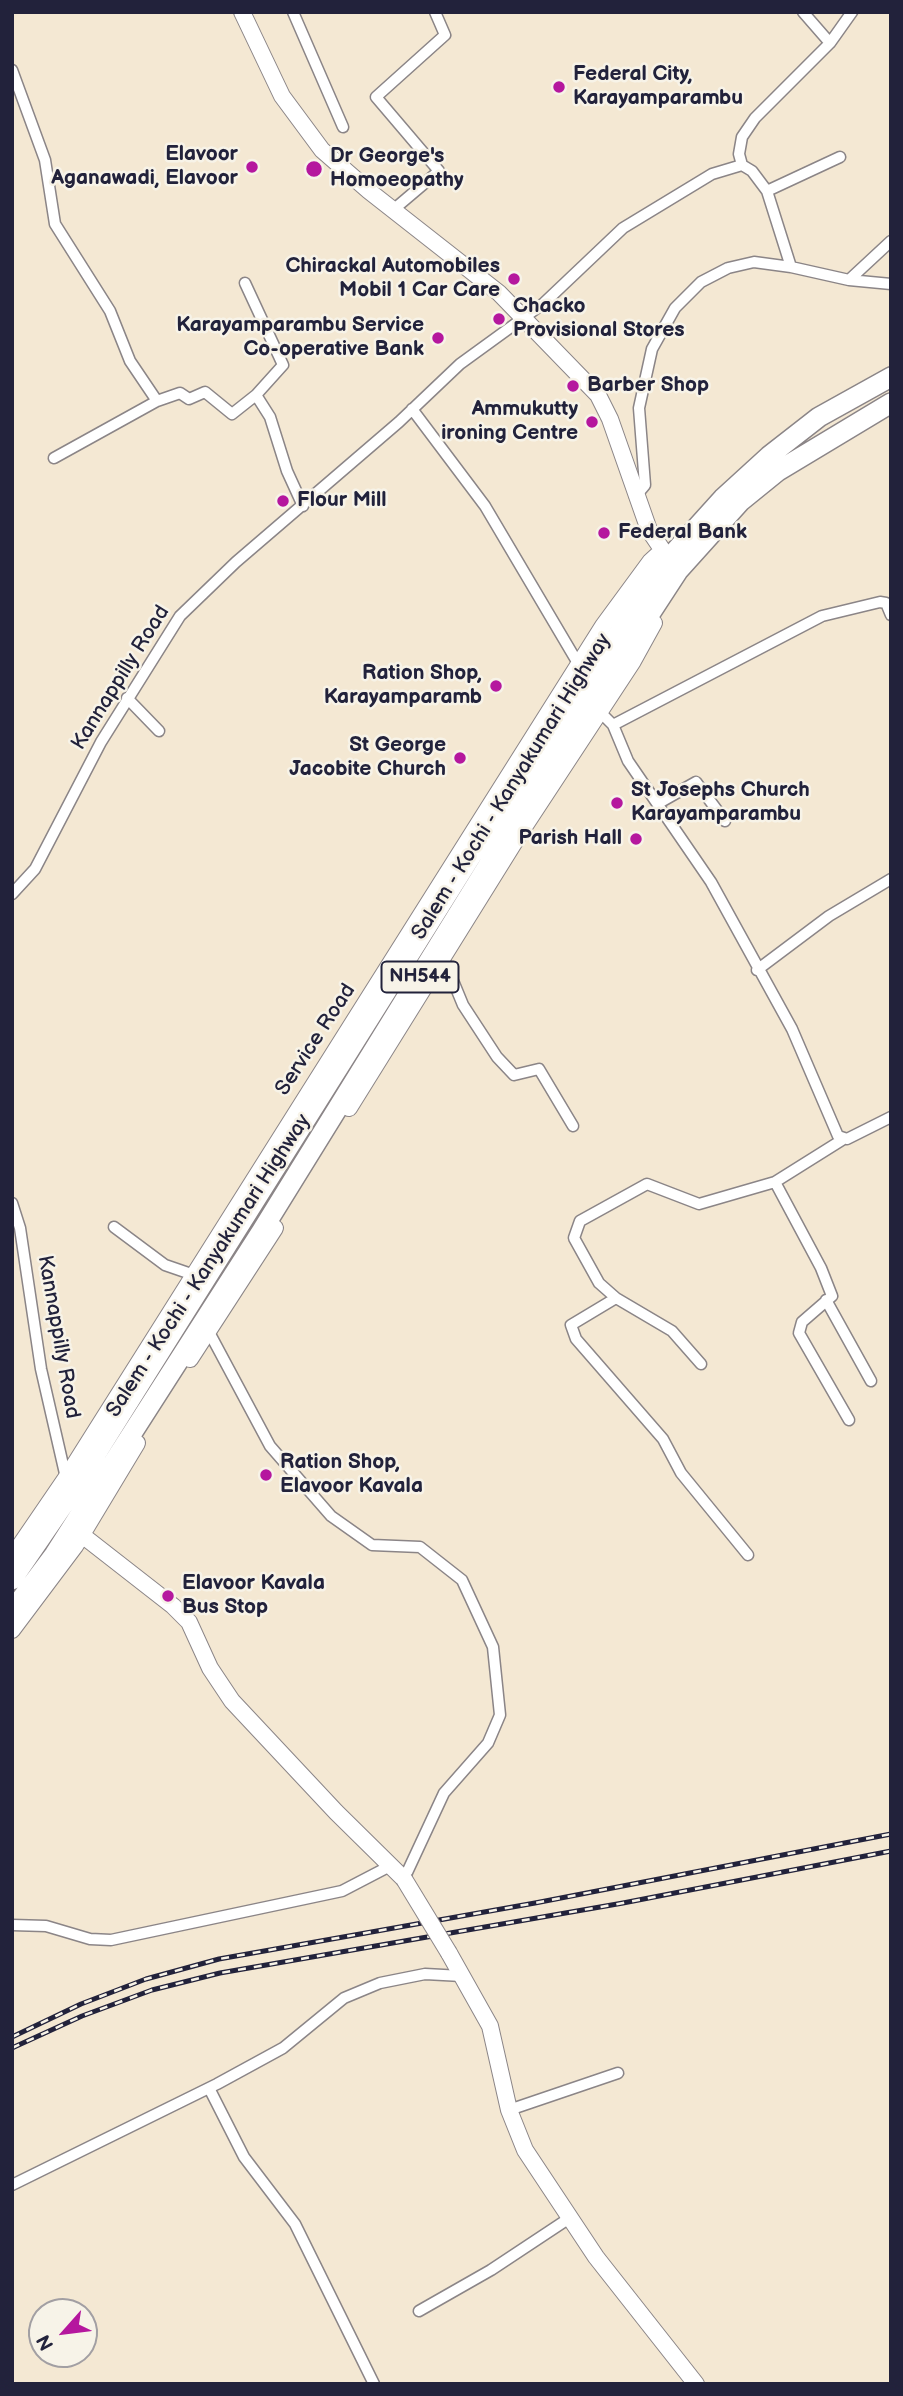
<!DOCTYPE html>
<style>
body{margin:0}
#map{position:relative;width:903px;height:2396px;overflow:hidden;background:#f4e8d3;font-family:"Balsamiq Sans",sans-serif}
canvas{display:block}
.frame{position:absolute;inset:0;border:14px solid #22223b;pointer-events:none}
.north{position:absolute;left:28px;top:2298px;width:70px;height:70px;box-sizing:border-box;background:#f7f3e8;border:2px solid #a29fa3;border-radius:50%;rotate:242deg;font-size:19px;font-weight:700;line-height:28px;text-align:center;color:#22223b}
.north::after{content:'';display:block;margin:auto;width:24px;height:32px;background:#b5179e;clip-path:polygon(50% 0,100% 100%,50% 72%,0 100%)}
</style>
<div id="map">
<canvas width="903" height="2396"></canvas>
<div class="frame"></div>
<div class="north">N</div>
</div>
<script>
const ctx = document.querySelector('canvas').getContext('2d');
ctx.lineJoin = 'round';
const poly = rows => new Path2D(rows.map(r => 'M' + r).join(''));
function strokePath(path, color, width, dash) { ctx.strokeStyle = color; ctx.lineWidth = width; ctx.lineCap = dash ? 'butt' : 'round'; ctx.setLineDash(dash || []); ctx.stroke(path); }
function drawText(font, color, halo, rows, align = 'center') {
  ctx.font = font + ' "Balsamiq Sans",sans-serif'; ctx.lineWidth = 5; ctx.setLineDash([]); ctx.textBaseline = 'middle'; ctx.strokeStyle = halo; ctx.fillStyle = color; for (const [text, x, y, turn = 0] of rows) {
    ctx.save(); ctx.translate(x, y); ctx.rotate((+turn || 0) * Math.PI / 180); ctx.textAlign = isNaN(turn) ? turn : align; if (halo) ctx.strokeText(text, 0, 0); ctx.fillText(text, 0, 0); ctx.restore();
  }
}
const street = poly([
 [293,12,343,127],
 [803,12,830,43],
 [12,70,45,160,55,224,110,311,130,361,157,401,180,393,189,399,205,392,232,414,256,395,270,417,287,471,303,506],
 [742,165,739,154,742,137,755,118,830,43,852,12],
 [767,191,840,157],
 [393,210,439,171,376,97,445,35,435,12],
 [849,280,891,241],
 [245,283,283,365,256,395],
 [412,409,485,506,579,665],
 [54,458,157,401],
 [635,497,645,485,639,408,652,349,675,308,701,282,728,268,754,262,791,267,849,280,891,284],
 [127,698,159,731],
 [600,712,613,725,628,761,711,882,792,1029,838,1136,847,1139,891,1117],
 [613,725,822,616,880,602,886,603,891,615],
 [659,803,696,782,725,821],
 [12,894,35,869,101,742,180,616,236,562,399,422,460,364,544,303,623,228,712,174,742,165,752,171,767,191,791,267],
 [444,959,463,1005,497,1057,514,1075,539,1069,573,1126],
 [757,970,829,916,891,879],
 [775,1182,821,1268,832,1296,802,1322,799,1333,849,1420],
 [12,1203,20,1228,41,1369,66,1478],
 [114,1227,165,1265,194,1275],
 [616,1298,571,1325,576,1339,663,1439,681,1473,748,1555],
 [826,1300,871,1381],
 [209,1332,270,1446,331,1516,372,1545,420,1547,462,1580,493,1647,500,1715,488,1743,444,1793,404,1879],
 [701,1364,672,1331,616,1298,599,1283,574,1238,580,1221,647,1184,699,1204,775,1182,842,1140],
 [12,1925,46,1926,90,1939,111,1940,342,1891,390,1866],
 [209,2088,244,2157,295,2224,374,2384],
 [509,2110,618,2073],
 [12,2185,217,2084,283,2048,344,1998,380,1983,425,1974,462,1976],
 [419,2311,491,2270,571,2217]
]);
const secondary = poly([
 [242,12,282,96,322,150,369,191,499,293,598,395,610,419,649,530,674,567],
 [349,1108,522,830,633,661,654,623],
 [190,1359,275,1228],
 [82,1535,173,1606,189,1622,210,1668,232,1701,336,1812,404,1879],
 [12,1557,66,1478,603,626,650,562,662,551],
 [12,1630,75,1546,137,1443],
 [449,1953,490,2026,509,2110,525,2150,596,2257,696,2384]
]);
const highway = poly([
 [12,1580,71,1494,472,855,667,560,723,498,769,456,819,417,891,377],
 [12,1611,54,1555,261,1232,526,804,678,571,741,501,778,471,891,403]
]);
strokePath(street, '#8b8587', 13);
strokePath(secondary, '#8b8587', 18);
strokePath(highway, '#8b8587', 22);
strokePath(street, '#fff', 10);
strokePath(secondary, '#fff', 16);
strokePath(highway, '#fff', 19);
const rail = poly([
 [12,2037,81,2004,146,1979,219,1959,535,1903,891,1834],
 [12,2048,82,2016,152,1990,220,1973,623,1903,891,1851]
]);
strokePath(rail, '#22223b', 5);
strokePath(rail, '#f7f3e8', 2.5, [8]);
const secondaryBridge = poly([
 [404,1879,449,1953]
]);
strokePath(secondaryBridge, '#8b8587', 18, []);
strokePath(secondaryBridge, '#fff', 16);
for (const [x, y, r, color] of [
 [559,87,7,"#b5179e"],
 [252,167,7,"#b5179e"],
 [314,169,9,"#b5179e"],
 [514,279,7,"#b5179e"],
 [499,319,7,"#b5179e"],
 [438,338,7,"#b5179e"],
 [573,386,7,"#b5179e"],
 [592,422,7,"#b5179e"],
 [283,501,7,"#b5179e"],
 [604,533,7,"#b5179e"],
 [496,686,7,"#b5179e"],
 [460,758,7,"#b5179e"],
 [617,803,7,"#b5179e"],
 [636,839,7,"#b5179e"],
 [266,1475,7,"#b5179e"],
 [168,1596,7,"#b5179e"]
]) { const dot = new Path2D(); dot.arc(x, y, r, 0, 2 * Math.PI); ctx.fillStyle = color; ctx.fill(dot); strokePath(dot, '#f7f3e8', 2.5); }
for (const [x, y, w] of [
 [420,977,77]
]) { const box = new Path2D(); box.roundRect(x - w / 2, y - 15.5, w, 31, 5); ctx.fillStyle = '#f7f3e8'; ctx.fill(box); strokePath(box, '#22223b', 2); }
drawText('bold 19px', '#22223b', null, [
 ["NH544",420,977]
]);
drawText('bold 21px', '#22223b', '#f7f3e8', [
 ["Federal City,",573,75],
 ["Karayamparambu",573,99],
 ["Elavoor",238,155,"right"],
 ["Aganawadi, Elavoor",238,179,"right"],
 ["Dr George's",330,157],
 ["Homoeopathy",330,181],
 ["Chirackal Automobiles",500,267,"right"],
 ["Mobil 1 Car Care",500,291,"right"],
 ["Chacko",513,307],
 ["Provisional Stores",513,331],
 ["Karayamparambu Service",424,326,"right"],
 ["Co-operative Bank",424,350,"right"],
 ["Barber Shop",587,386],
 ["Ammukutty",578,410,"right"],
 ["ironing Centre",578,434,"right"],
 ["Flour Mill",297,501],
 ["Federal Bank",618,533],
 ["Ration Shop,",482,674,"right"],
 ["Karayamparamb",482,698,"right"],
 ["St George",446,746,"right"],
 ["Jacobite Church",446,770,"right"],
 ["St Josephs Church",631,791],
 ["Karayamparambu",631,815],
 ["Parish Hall",622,839,"right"],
 ["Ration Shop,",280,1463],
 ["Elavoor Kavala",280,1487],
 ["Elavoor Kavala",182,1584],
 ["Bus Stop",182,1608]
], 'left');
drawText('21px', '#22223b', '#f7f3e8', [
 ["Kannappilly Road",121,678,-58],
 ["Salem - Kochi - Kanyakumari Highway",512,787,-58],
 ["Service Road",316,1040,-57],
 ["Salem - Kochi - Kanyakumari Highway",209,1266,-57],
 ["Kannappilly Road",58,1337,80]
]);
</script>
